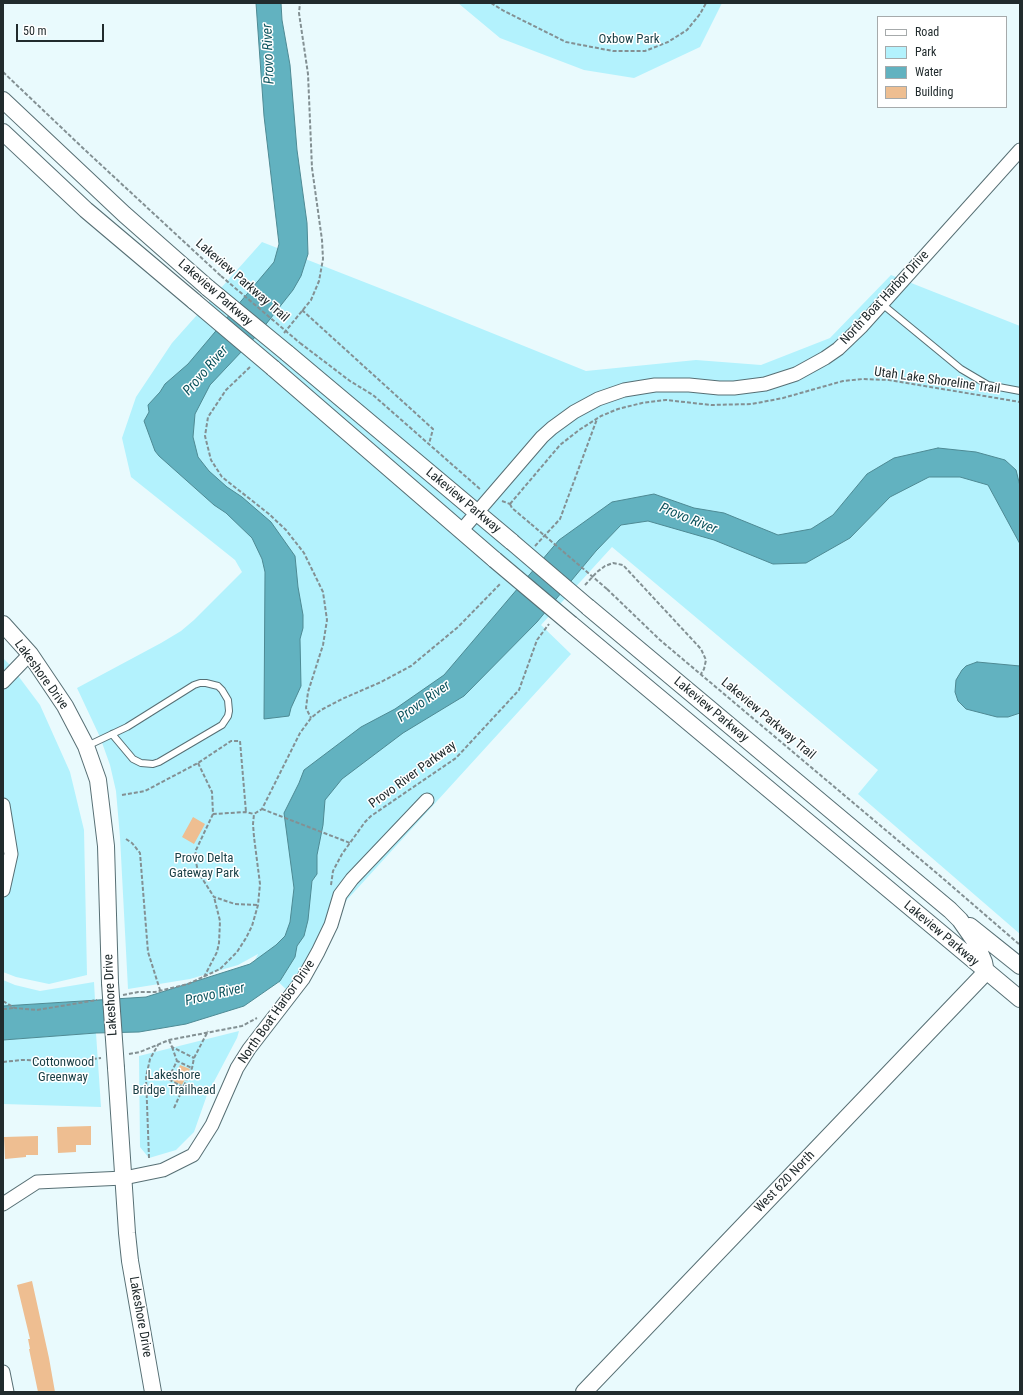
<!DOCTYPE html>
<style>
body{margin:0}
#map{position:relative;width:1023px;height:1395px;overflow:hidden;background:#e9fafd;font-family:"Roboto Condensed",sans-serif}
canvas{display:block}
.frame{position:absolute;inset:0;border:4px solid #212b2d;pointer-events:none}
.legend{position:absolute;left:877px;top:16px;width:130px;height:92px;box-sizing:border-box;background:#fff;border:1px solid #a6aaab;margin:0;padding:5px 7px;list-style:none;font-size:12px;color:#212b2d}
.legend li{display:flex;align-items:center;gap:8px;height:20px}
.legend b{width:20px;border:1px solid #a6aaab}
.scale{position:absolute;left:16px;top:24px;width:88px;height:18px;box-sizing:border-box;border:2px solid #212b2d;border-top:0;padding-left:5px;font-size:12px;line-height:14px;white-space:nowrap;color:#212b2d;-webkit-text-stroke:3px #fff;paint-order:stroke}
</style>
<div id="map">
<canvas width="1023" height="1395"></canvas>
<div class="frame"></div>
<ul class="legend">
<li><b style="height:5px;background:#fff"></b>Road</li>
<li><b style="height:11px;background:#b3f2fd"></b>Park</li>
<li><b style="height:11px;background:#62b2c0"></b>Water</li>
<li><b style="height:11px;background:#eebe91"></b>Building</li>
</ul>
<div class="scale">50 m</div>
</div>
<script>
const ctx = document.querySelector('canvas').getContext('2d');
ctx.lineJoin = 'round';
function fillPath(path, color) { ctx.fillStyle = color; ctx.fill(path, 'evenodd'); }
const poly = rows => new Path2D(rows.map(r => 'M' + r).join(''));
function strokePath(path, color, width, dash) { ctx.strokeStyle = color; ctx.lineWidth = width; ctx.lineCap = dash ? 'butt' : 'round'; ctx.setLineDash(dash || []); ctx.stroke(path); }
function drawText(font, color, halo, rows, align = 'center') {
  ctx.font = font + ' "Roboto Condensed",sans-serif'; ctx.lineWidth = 3; ctx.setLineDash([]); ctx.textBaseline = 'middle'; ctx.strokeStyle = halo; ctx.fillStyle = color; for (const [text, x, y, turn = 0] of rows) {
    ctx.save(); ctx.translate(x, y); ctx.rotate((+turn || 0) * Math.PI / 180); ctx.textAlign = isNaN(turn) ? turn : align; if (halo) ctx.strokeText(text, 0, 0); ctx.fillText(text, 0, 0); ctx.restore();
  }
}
fillPath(poly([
 [458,3,722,3,700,47,634,78,584,70,500,38],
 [262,242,410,300,586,371,696,360,761,365,830,338,891,275,1020,326,1020,934,858,794,878,770,612,547,541,625,571,654,324,925,316,949,289,992,255,960,258,954,238,965,190,979,128,989,120,837,116,791,110,765,100,737,77,688,161,643,181,631,194,620,242,572,235,560,131,477,122,438,136,397,172,343],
 [3,658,10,665,40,705,70,772,84,830,87,975,49,984,16,977,3,972],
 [3,980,15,985,40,991,94,982,95,1000,3,1006],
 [239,1031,237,1038,207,1095,194,1132,176,1150,149,1158,140,1147,139,1056],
 [96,1033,101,1107,3,1104,3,1040]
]), '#b3f2fd');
const water = poly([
 [256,3,281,3,282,20,290,65,297,150,307,223,308,254,301,276,293,290,259,333,210,385,195,414,193,437,198,457,209,471,227,487,242,497,271,522,295,556,298,587,303,615,303,628,300,639,301,686,291,708,289,716,264,719,265,572,262,559,252,538,226,513,214,505,159,456,155,451,144,421,149,412,148,405,160,392,165,384,188,364,274,262,279,244,264,116,256,3],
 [938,448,976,452,1005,460,1016,470,1020,486,1020,544,988,485,960,477,929,477,890,497,850,538,806,563,773,564,714,540,648,521,621,525,596,551,537,622,464,696,403,733,342,779,325,800,323,825,317,855,317,874,312,881,308,920,304,936,297,946,295,957,280,981,244,1006,186,1024,139,1032,96,1033,3,1040,3,1006,146,997,250,964,276,945,285,936,290,922,294,888,284,813,299,783,304,770,361,727,395,709,444,675,559,540,612,502,654,494,694,508,724,513,778,535,811,529,833,515,867,474,894,458,938,448],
 [977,662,1020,666,1020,713,1008,717,997,717,966,709,958,701,955,692,956,680,962,670,966,666,977,662]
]);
fillPath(water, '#62b2c0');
strokePath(water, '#4e8a94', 1);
fillPath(poly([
 [193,817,205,824,194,844,182,837],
 [180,1065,190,1069,182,1085,173,1081],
 [91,1126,91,1145,76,1145,76,1152,58,1153,57,1127],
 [38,1136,38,1155,26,1155,26,1157,5,1159,4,1137],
 [32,1281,49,1358,55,1392,38,1392,29,1349,30,1349,28,1339,30,1339,17,1285]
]), '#eebe91');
const service = poly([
 [882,304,961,369,988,385,1020,391],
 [87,746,127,727,194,685,200,683,206,683,218,686,222,690,228,700,229,711,228,716,222,725,159,762,153,764,141,763,133,759,112,734]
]);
const minor = poly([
 [461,531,542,437,552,428,574,412,598,399,624,390,655,385,689,385,719,388,734,388,765,384,796,374,825,358,838,349,862,326,1020,150],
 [3,682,30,654],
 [3,805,11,854,3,890],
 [3,1204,37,1182,124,1178,163,1170,193,1155,212,1125,237,1068,249,1049,303,979,318,952,331,925,340,895,352,879,427,800],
 [3,1372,7,1392]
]);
const tertiary = poly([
 [3,100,124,214,208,288],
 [3,132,86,210,195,302],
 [287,353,512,542],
 [273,368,495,560],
 [588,607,950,910,960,920,976,943,984,962,986,972],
 [3,624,30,654,65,706,86,746,98,780,106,846,110,983],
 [571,624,1020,999],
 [970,926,1020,966],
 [116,1068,127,1233,130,1261,153,1392],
 [584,1392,986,972]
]);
strokePath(service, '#576f74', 8);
strokePath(minor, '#576f74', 15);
strokePath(tertiary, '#576f74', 18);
strokePath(poly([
 [491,3,504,11,566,42,613,51,645,51,668,42,687,30,700,14,706,3],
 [3,72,85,150,221,276],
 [302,310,433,429,429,444],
 [284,333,311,300,319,281,323,259,322,240,312,168,308,74,299,13,300,3],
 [300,343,350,381,373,395,480,489],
 [250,367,226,390,208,417,205,436,211,460,222,477,269,514,286,530,304,553,323,592,327,620,323,645,308,692,306,708,311,718],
 [502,501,510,504],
 [510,504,560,445,579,430,601,416,618,409,642,403,666,400,711,405,752,404,783,398,843,381,863,379,889,380,1020,402],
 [510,504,512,508,531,524],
 [535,546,560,519,597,419],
 [585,585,597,572,605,566,613,563,623,565,701,649,706,660,704,669,701,674],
 [607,589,660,640,939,875,1020,945],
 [198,763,212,792,213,814,246,812,254,814],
 [122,795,145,791,198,763,231,741,240,741,246,812],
 [262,809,350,843],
 [213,814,196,850,195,857,198,872,214,897,235,904,258,905],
 [126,839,132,843,140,853,148,952,160,990],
 [331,885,333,871,342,854,365,822,371,816,456,758,519,690,537,640,549,624],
 [204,977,217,952,219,943,220,921,214,897],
 [123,995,138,992,155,992,188,984,220,969,237,952,246,938,252,926,258,905,260,884,254,837,253,824,254,814,262,809,300,733,311,718,321,710,342,699,381,682,411,666,458,627,501,583],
 [3,1001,15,1008,37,1010,97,1000],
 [3,1009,14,1008],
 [169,1040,172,1047,194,1058],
 [172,1047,177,1061],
 [129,1054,140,1052,169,1040,242,1026,257,1018],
 [3,1062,21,1060,75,1061,101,1058],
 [183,1087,168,1079,177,1061,192,1068],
 [174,1108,192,1068,194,1058,208,1031],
 [149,1158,146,1077,150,1059,158,1045]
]), '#839093', 2, [4, 2]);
strokePath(service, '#fff', 6);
strokePath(minor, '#fff', 13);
strokePath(tertiary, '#fff', 16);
const tertiaryBridge = poly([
 [208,288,287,353],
 [195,302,273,368],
 [512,542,588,607],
 [495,560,571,624],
 [110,983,116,1068]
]);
strokePath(tertiaryBridge, '#576f74', 18, []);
strokePath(poly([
 [221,276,300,343],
 [531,524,607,589]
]), '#839093', 2, [4, 2]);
strokePath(tertiaryBridge, '#fff', 16);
drawText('13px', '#193f46', '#fff', [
 ["Oxbow Park",629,40],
 ["Provo Delta",204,859],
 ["Gateway Park",204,874],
 ["Cottonwood",63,1063],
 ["Greenway",63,1078],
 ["Lakeshore",174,1076],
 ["Bridge Trailhead",174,1091]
]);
drawText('13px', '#212b2d', '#fff', [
 ["Lakeview Parkway Trail",242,281,41],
 ["Lakeview Parkway",215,293,41],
 ["North Boat Harbor Drive",885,298,-47],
 ["Utah Lake Shoreline Trail",937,381,8],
 ["Lakeview Parkway",463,501,40],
 ["Lakeshore Drive",41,675,54],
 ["Lakeview Parkway",711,710,40],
 ["Lakeview Parkway Trail",768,719,40],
 ["Provo River Parkway",413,775,-36],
 ["Lakeview Parkway",941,934,40],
 ["Lakeshore Drive",111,995,-93],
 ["North Boat Harbor Drive",277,1012,-55],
 ["West 620 North",785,1182,-46],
 ["Lakeshore Drive",140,1317,80]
]);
drawText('italic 14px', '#0d545e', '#fff', [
 ["Provo River",269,54,-92],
 ["Provo River",206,371,-49],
 ["Provo River",688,519,22],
 ["Provo River",424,702,-35],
 ["Provo River",215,995,-13]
]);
</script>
